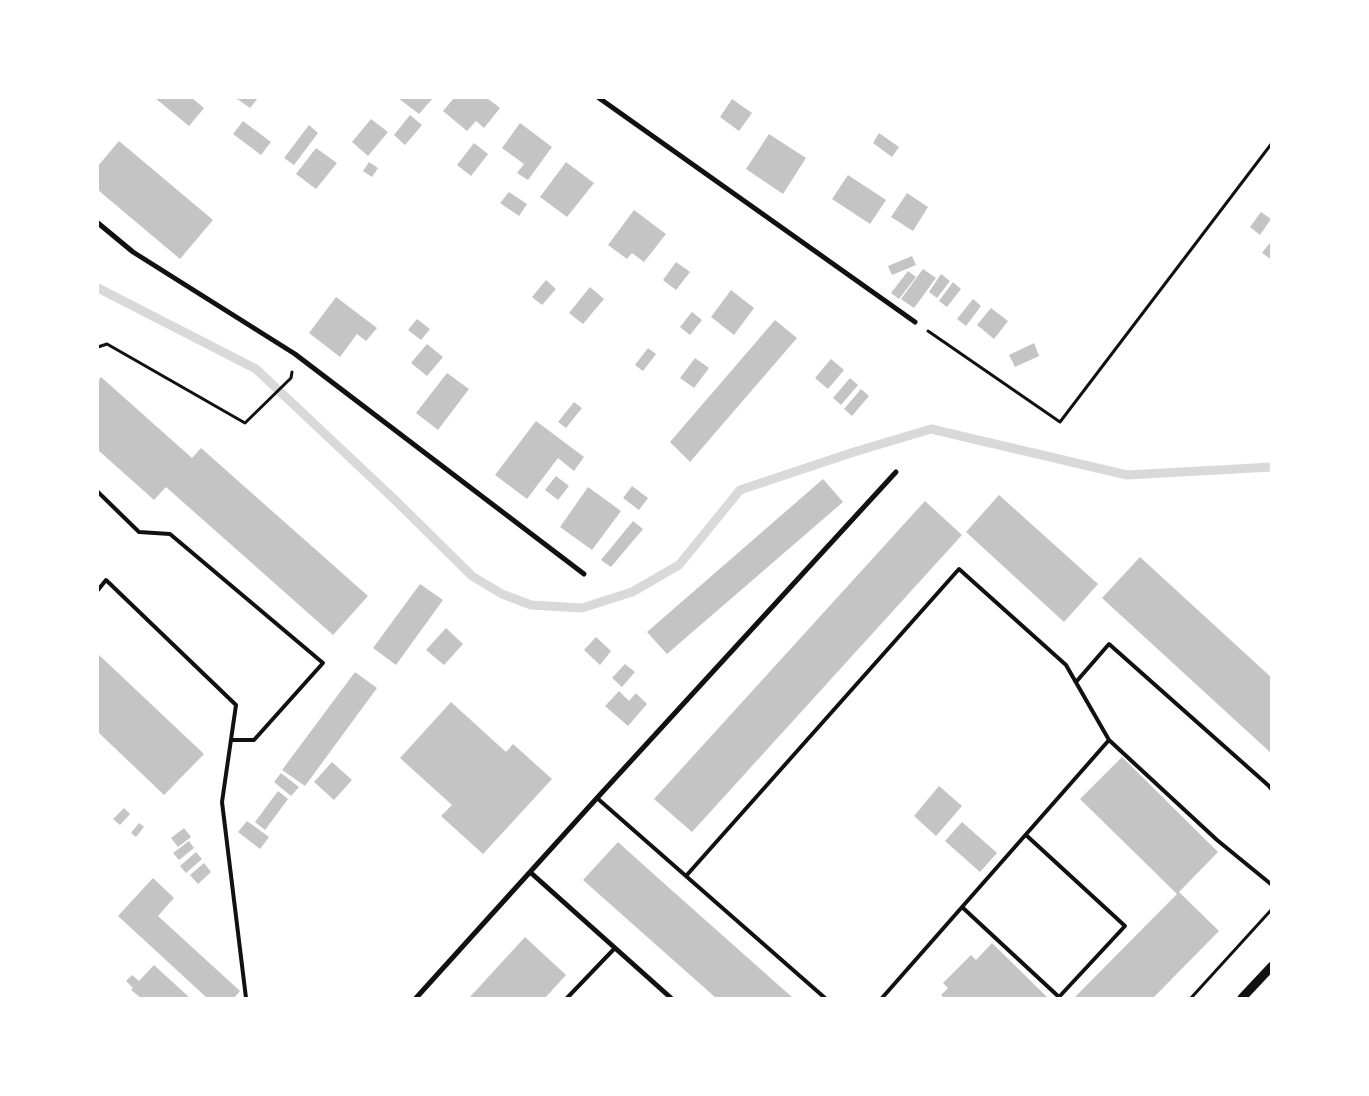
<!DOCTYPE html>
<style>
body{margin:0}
#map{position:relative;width:1369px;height:1096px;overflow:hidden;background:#fff;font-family:Commissioner,sans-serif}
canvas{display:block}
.frame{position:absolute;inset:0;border:99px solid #fff;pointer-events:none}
</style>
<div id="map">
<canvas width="1369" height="1096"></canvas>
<div class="frame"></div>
</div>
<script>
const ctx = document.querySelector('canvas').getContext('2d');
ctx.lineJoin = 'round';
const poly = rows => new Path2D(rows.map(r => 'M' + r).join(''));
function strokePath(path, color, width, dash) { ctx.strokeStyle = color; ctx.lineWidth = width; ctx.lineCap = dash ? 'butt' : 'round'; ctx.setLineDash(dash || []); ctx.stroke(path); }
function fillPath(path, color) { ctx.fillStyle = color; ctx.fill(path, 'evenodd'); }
strokePath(poly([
 [98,288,256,369,394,499,472,576,502,594,531,605,582,608,632,592,679,565,740,490,854,452,931,429,1127,475,1272,467]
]), '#d9d9d9', 9);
fillPath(poly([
 [155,98,192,98,204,108,189,126],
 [236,98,258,98,250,108],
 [398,98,433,98,419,114],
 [454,98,487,98,500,108,484,128,476,121,467,131,443,111],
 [732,99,752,113,739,131,720,117],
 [410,115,422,125,405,145,394,135],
 [371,119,388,132,368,156,352,142],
 [243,121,271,142,261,155,233,134],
 [520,123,552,147,528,180,517,173,524,164,502,148],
 [309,125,318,133,294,165,284,158],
 [879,133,899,147,892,157,873,143],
 [769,134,806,158,783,194,746,169],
 [119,141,213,220,180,259,98,190,98,166],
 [474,143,488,154,471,176,457,165],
 [316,148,337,163,316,189,296,174],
 [369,162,378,168,372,177,363,171],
 [566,162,594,183,567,217,540,197],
 [848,175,886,200,870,224,832,199],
 [509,192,527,204,519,216,500,203],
 [907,193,928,207,913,231,891,217],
 [634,210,666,234,644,262,632,253,627,259,608,245],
 [1261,212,1271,219,1260,235,1250,227],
 [1272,240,1272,260,1262,253],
 [912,256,916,265,892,275,888,266],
 [676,262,690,272,676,290,663,280],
 [923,269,936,278,914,308,901,299],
 [908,271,916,277,899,299,891,293],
 [941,274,950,281,937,298,929,292],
 [546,280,556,289,542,305,532,297],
 [953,282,961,289,947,307,939,301],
 [590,287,604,299,583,324,569,313],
 [731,290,754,308,734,335,711,317],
 [336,297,377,328,366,341,357,334,340,357,309,333],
 [973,299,981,306,966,326,957,319],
 [991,308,1008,321,994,339,977,325],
 [692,312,702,320,690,335,680,327],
 [417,319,430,329,421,340,408,330],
 [775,320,797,338,690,462,670,442],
 [1034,343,1039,356,1015,367,1009,355],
 [427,344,443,357,427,376,411,363],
 [648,348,656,354,643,371,635,365],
 [695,358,709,368,694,388,680,378],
 [831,359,844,370,828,389,815,378],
 [447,373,469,389,438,430,416,413],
 [101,377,192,458,201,448,368,596,333,635,166,487,154,500,98,450,98,381],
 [850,378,858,385,841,405,833,398],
 [861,389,869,396,852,416,844,409],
 [574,402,582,408,566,428,558,422],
 [536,421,584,457,574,471,558,458,527,499,495,475],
 [556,476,569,486,558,500,545,490],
 [823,479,843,502,667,654,647,632],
 [632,486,648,498,639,510,623,498],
 [588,487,621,511,592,550,560,527],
 [999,495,1098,584,1064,622,966,532],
 [925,501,962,535,692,832,654,799],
 [633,521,643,529,611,567,601,560],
 [1140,557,1272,678,1272,754,1102,598],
 [420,584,443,600,396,665,373,648],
 [446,628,463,644,444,665,426,650],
 [596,637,611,651,600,665,584,650],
 [98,654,204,754,164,795,98,732],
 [625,664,635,672,622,687,612,678],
 [355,672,377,688,305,786,282,770],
 [619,691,629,701,636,693,647,704,628,726,605,706],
 [451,702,506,752,513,744,552,779,483,854,441,816,452,805,400,758],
 [1122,757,1218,852,1179,892,1219,931,1153,998,1074,998,1177,894,1080,799],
 [332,762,352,780,334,800,314,782],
 [281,773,299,787,291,796,274,782],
 [939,786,962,806,936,836,914,816],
 [278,791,288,799,265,830,255,822],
 [124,808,130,814,120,825,113,819],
 [247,821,269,837,260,849,238,832],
 [962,822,997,853,980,872,945,841],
 [139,823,144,827,136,837,131,833],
 [184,828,191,837,178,847,171,838],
 [189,841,194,848,179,860,173,853],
 [618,842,658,878,793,998,716,998,583,880],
 [196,852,202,859,186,873,180,866],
 [204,863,211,872,198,884,190,875],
 [153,878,174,898,158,916,240,991,234,998,207,998,118,916],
 [525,937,566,975,545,998,469,998],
 [992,943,1048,998,944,998,941,995,948,988,943,983,971,955,976,960],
 [154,965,190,998,141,998,131,990,133,988,126,981,132,975,139,981]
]), '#c4c4c4');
strokePath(poly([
 [928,331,1060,422,1272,143],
 [98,347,107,344,245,423,291,378,292,372],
 [1191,998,1272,909]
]), '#111', 3);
strokePath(poly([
 [98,492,139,532,170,534,323,663,254,740,231,740],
 [98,590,106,580,236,705,222,802,246,998],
 [1076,682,1109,644,1269,786,1272,790],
 [597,798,825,998],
 [686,876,959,569,1066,665,1109,740,1217,840,1272,885],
 [962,907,1059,997,1125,926,1026,835],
 [567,998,614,949],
 [882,998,1109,740]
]), '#111', 4);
strokePath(poly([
 [599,98,915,322],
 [98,223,133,252,295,354,584,574],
 [530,872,671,998],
 [416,998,597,798,896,472]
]), '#111', 5);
strokePath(poly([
 [1242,998,1272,966]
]), '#111', 9);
</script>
